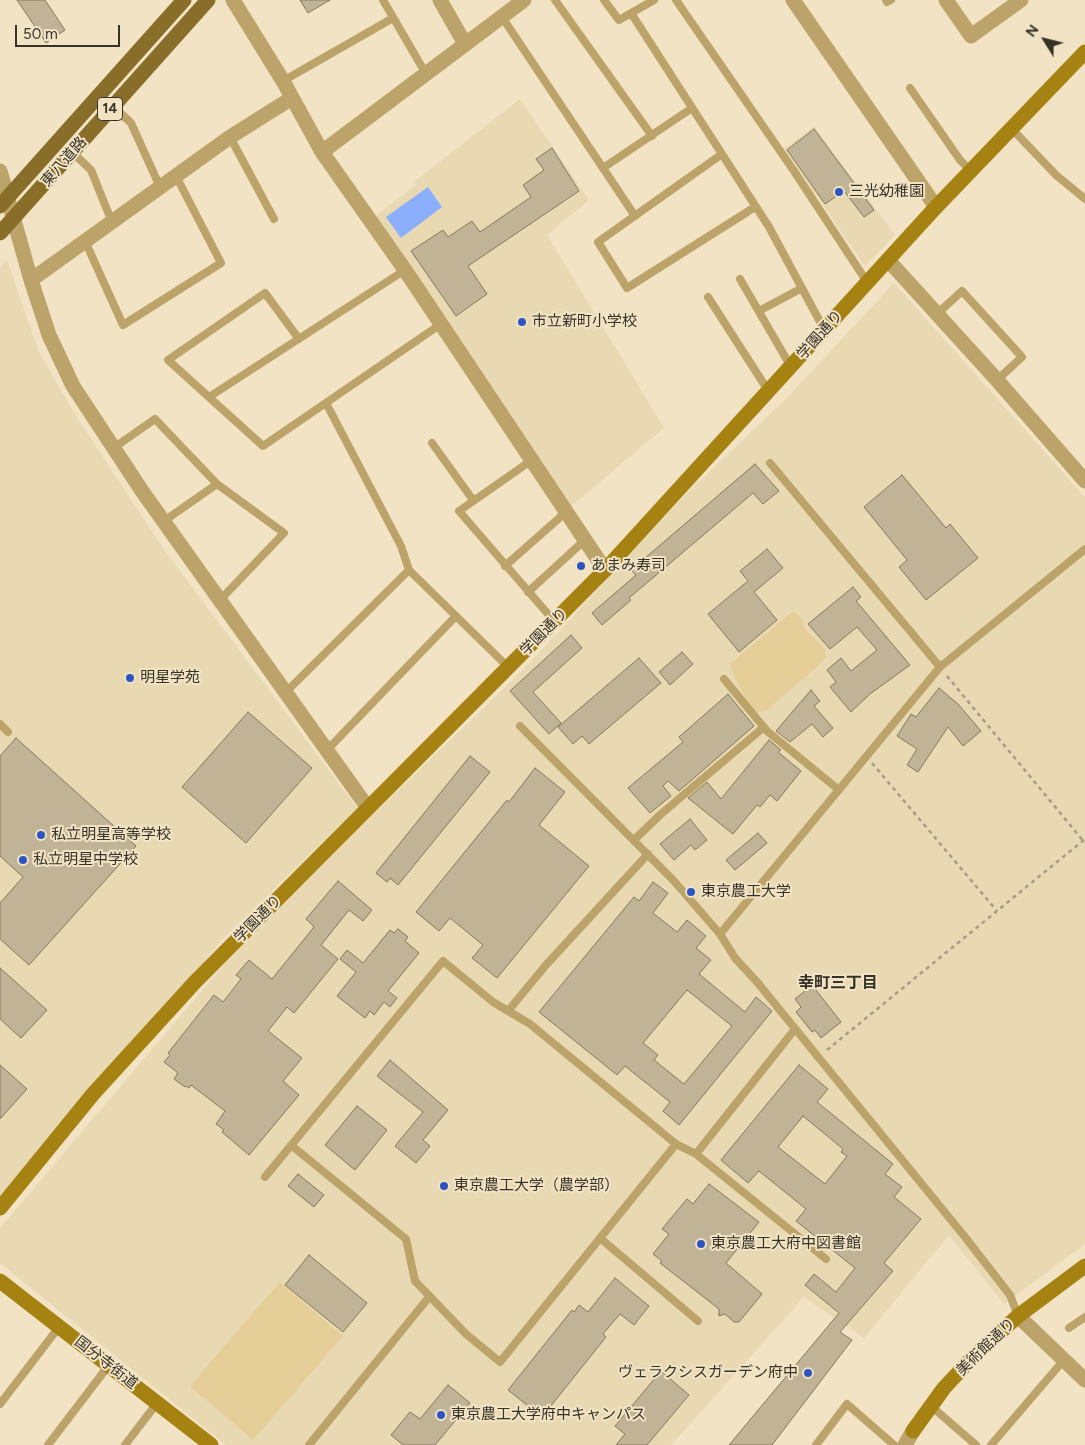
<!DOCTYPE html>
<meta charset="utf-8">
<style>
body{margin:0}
#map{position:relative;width:1085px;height:1445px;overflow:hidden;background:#f1e3c4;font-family:Figtree,sans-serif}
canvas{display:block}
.north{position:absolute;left:1020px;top:15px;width:50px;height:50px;-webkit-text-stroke:4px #f1e3c4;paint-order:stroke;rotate:306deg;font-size:14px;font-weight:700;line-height:20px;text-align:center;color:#373226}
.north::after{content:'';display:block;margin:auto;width:18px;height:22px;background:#373226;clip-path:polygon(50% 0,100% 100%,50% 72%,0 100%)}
.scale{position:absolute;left:15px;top:25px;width:105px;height:22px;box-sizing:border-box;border:2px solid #373226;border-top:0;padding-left:6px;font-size:15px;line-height:18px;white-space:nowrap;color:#373226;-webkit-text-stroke:4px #f1e3c4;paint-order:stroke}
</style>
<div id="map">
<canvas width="1085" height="1445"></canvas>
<div class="north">N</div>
<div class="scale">50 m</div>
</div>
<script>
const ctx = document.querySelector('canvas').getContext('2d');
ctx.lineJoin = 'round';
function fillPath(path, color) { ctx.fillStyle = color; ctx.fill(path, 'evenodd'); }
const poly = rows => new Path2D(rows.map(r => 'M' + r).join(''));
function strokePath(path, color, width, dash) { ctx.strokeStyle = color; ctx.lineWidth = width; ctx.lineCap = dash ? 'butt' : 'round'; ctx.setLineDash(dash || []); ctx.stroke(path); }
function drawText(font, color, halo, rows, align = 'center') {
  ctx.font = font + ' Figtree,"Noto Sans JP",sans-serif'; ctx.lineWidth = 4; ctx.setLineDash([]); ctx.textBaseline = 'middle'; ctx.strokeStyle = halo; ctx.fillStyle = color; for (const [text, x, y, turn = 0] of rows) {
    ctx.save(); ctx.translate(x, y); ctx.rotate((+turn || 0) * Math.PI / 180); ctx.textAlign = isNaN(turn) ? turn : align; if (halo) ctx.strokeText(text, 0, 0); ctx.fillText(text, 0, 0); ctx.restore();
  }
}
fillPath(poly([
 [520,99,589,200,547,235,664,428,571,506,374,217,416,185,414,182],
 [814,126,895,235,865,266,784,149],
 [7,260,38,350,74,413,163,548,357,808,226,936,0,1197,0,267],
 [894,283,1085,497,1085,1244,1004,1304,949,1235,864,1338,804,1297,671,1445,226,1445,0,1263,0,1228,223,966,370,817,521,672,687,493,786,399]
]), '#e8d9b2');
fillPath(poly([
 [793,611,802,619,805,629,825,649,826,656,820,664,766,711,758,712,750,705,738,685,730,664],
 [280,1282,343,1336,253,1440,190,1386]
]), '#e5ce97');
fillPath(poly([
 [428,187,442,207,401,238,386,217]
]), '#8baefd');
const building = poly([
 [17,0,45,0,65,30,46,43,17,0],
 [300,0,330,0,308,13,300,0],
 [814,129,874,210,864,217,844,191,825,204,787,150,814,129],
 [552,148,579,191,468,266,487,294,456,316,411,251,443,230,448,237,472,221,480,232,531,197,523,185,544,170,536,159,552,148],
 [755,464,779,491,763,504,753,493,629,598,631,600,602,625,592,613,636,575,631,570,755,464],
 [902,475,946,528,950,524,978,558,926,600,899,567,907,560,864,507,902,475],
 [767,549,783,568,754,592,777,620,739,652,708,614,748,581,740,571,767,549],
 [853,587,861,597,856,601,910,665,870,694,851,712,830,687,836,682,827,670,841,658,851,671,877,650,857,627,830,649,808,624,853,587],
 [571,635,582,648,533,692,561,723,549,734,510,691,571,635],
 [682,652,693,664,670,685,659,672,682,652],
 [639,658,661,683,589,744,582,736,573,744,558,727,639,658],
 [939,688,958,704,981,731,963,746,948,727,918,772,907,765,917,749,897,736,911,714,916,717,939,688],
 [811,690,820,701,814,706,833,728,823,737,812,724,790,742,776,731,811,690],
 [728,694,754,726,679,791,668,781,663,786,671,796,650,813,628,788,683,742,679,737,728,694],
 [248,712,312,768,246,843,182,787,248,712],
 [16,738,136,846,29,965,0,939,0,903,23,877,0,856,0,756,16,738],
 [769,740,781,750,778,752,801,771,777,801,770,795,760,807,757,805,733,834,688,798,707,782,721,799,769,740],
 [470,756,490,772,398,885,390,878,387,882,376,873,470,756],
 [535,768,565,792,539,825,589,866,497,978,472,958,483,945,450,918,439,931,416,912,507,800,509,802,535,768],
 [690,819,707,840,695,850,691,845,674,860,660,844,690,819],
 [758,833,767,843,735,870,726,860,758,833],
 [338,881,372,910,363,921,349,910,321,945,338,959,294,1013,287,1007,268,1031,302,1058,283,1081,299,1095,249,1155,222,1132,224,1130,216,1124,225,1111,191,1085,189,1088,186,1086,185,1087,174,1079,178,1073,164,1062,170,1055,168,1053,214,995,223,1002,241,979,236,975,249,960,272,979,314,927,306,919,338,881],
 [653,882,668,893,653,913,677,932,687,920,706,936,696,948,711,960,699,974,745,1012,756,997,772,1011,679,1125,663,1111,670,1102,625,1066,617,1075,539,1012,634,897,639,901,653,882],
 [687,990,732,1026,684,1084,654,1060,658,1055,643,1043,687,990],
 [398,929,408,937,405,941,419,953,388,991,397,998,390,1007,384,1002,374,1015,370,1011,365,1018,337,996,356,972,340,959,347,950,363,963,390,930,394,933,398,929],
 [0,968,47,1010,21,1038,0,1019,0,968],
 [812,985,841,1022,821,1038,815,1030,812,1032,796,1012,801,1007,795,999,812,985],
 [390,1060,448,1110,423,1140,430,1146,416,1163,395,1146,423,1112,377,1076,390,1060],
 [0,1065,27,1089,0,1119,0,1065],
 [799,1065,828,1089,817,1102,893,1164,885,1174,902,1187,894,1197,921,1219,884,1263,893,1271,840,1332,852,1340,772,1445,729,1445,839,1313,805,1285,814,1274,836,1292,855,1268,796,1221,806,1209,759,1171,748,1183,721,1160,799,1065],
 [803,1116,843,1149,841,1152,847,1156,825,1184,778,1147,803,1116],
 [357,1106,387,1130,355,1170,325,1145,357,1106],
 [298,1174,324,1195,314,1207,288,1186,298,1174],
 [709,1184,759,1222,726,1263,762,1294,739,1322,734,1322,725,1314,719,1316,719,1309,660,1263,662,1261,653,1254,669,1234,662,1229,687,1199,693,1204,709,1184],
 [309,1255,367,1303,343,1332,285,1285,309,1255],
 [615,1278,649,1306,634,1325,620,1314,603,1334,606,1337,542,1417,508,1390,572,1310,574,1312,579,1305,588,1312,615,1278],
 [661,1371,689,1395,647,1445,616,1445,625,1434,615,1426,661,1371],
 [448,1385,470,1403,435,1445,403,1445,391,1435,410,1412,420,1419,448,1385]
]);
fillPath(building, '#c1b496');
strokePath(building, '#85795d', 1);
strokePath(poly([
 [947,676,1085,843],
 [872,763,997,911],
 [827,1050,1085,839]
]), '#a79d85', 2.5, [4, 4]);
strokePath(poly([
 [383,0,426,74],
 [555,0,652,136],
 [604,0,619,20,654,0],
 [676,0,794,171,867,282],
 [886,0,887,2,891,0],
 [631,13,769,227,825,331],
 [502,17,635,216],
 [283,81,393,18],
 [910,88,960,160,970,170],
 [113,106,131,123,160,187],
 [1011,128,1056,175,1085,199],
 [230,137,274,219],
 [72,152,91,170,112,222],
 [722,154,598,242,627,288,755,207],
 [603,168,692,108],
 [85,241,123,325,221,263,176,176],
 [740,279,791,367],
 [708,297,769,392],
 [759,311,802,288],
 [938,313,962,291,1022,357,997,380],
 [299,339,265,293,168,360,263,446,441,324],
 [209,397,405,270],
 [326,403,401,546,409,570,509,668],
 [432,443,473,500],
 [115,447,155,419,217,484,284,533,221,599],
 [532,460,459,511,554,621],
 [770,463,940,667],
 [164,521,217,484],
 [505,566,566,512],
 [528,592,586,539],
 [724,679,767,731,839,790],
 [286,692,409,570],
 [0,724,8,732],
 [520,726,674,881,720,934,735,958,757,982,965,1237,1010,1295,1018,1316],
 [328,749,456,616],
 [634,840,661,814,764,727],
 [720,934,940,667,1085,549],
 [508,1011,546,965,648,854],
 [291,1145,406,1239,415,1281,466,1334,500,1362,676,1144],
 [696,1154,826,1259],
 [265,1177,443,961,493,1002,530,1024,676,1144,696,1154,795,1029],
 [600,1238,698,1321],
 [1069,1328,1085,1317],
 [0,1404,59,1327],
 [931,1406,976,1445],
 [48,1445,109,1365],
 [125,1445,157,1403],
 [309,1445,429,1297],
 [816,1445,847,1404,894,1445],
 [991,1445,1063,1361]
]), '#bba369', 8);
strokePath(poly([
 [233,0,283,81,322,152,405,270,605,570],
 [440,0,465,44],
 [793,0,936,207],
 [946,0,971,36,1021,0],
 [322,152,524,0],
 [0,171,31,280,49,335,73,386,142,491,368,808],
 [888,260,997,380,1085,481],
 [31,280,230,137,292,98],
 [1018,1316,1085,1380],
 [905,1445,913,1431]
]), '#bba369', 15);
strokePath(poly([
 [0,1208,93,1094,195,982,605,570,936,207,1085,52],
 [0,1281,211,1445],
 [913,1431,944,1388,973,1357,1018,1316,1085,1266]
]), '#a68213', 15);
strokePath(poly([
 [0,206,184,0],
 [0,233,208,0]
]), '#886e29', 15);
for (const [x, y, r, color] of [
 [839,192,5,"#2d54c3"],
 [522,322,5,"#2d54c3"],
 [581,566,5,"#2d54c3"],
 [130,678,5,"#2d54c3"],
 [41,835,5,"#2d54c3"],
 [23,860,5,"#2d54c3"],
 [691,892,5,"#2d54c3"],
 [444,1186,5,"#2d54c3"],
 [701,1244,5,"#2d54c3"],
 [808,1373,5,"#2d54c3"],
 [441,1415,5,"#2d54c3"]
]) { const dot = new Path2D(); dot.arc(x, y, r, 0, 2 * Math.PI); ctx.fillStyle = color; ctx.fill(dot); strokePath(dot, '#f1e3c4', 2); }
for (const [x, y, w] of [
 [110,109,25]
]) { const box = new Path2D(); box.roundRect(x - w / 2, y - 11.5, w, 23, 4); ctx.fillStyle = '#f1e3c4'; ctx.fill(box); strokePath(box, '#373226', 1); }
drawText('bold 14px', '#373226', null, [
 ["14",110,109]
]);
drawText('15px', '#373226', '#f1e3c4', [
 ["東八道路",64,162,-49],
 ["学園通り",820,335,-48],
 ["学園通り",544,632,-45],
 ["学園通り",258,919,-45],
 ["美術館通り",986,1347,-44],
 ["国分寺街道",106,1363,38]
]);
drawText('15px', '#373226', '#f1e3c4', [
 ["三光幼稚園",849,192],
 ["市立新町小学校",532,322],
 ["あまみ寿司",591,566],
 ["明星学苑",140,678],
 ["私立明星高等学校",51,835],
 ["私立明星中学校",33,860],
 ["東京農工大学",701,892],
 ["東京農工大学（農学部）",454,1186],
 ["東京農工大府中図書館",711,1244],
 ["ヴェラクシスガーデン府中",798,1373,"right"],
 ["東京農工大学府中キャンパス",451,1415]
], 'left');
drawText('bold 16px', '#373226', '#f1e3c4', [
 ["幸町三丁目",838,983]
]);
</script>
